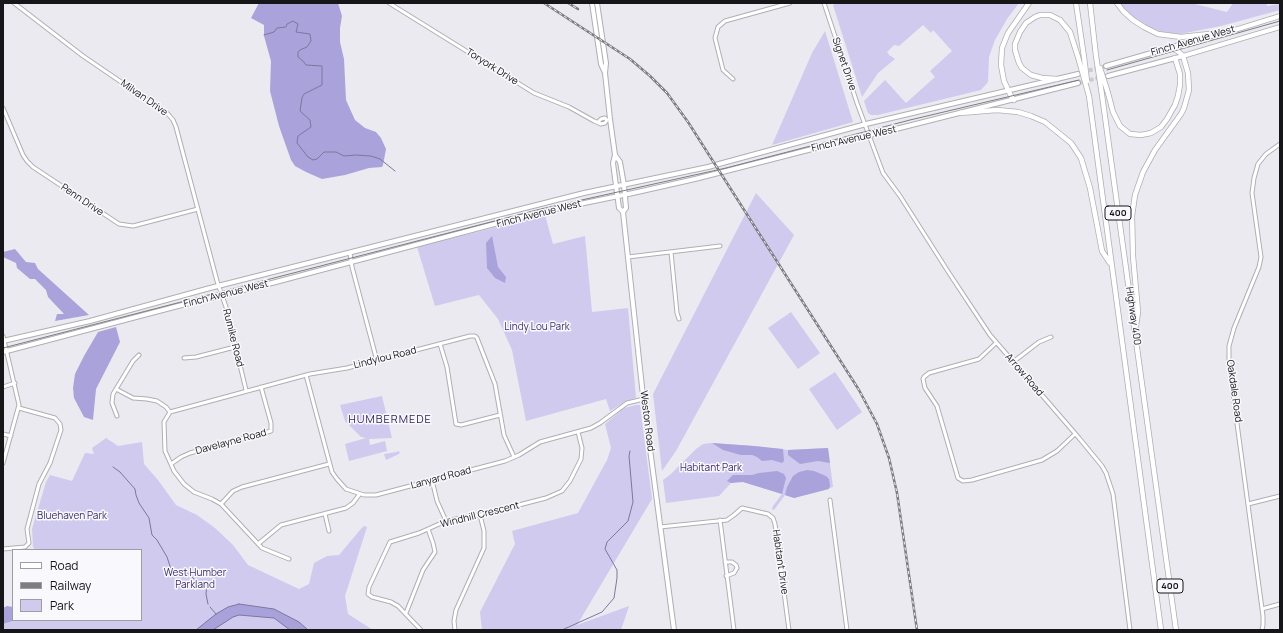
<!DOCTYPE html>
<style>
body{margin:0}
#map{position:relative;width:1283px;height:633px;overflow:hidden;background:#ebeaf0;font-family:Manrope,sans-serif}
canvas{display:block}
.frame{position:absolute;inset:0;border:4px solid #161517;pointer-events:none}
.legend{position:absolute;left:12px;top:549px;width:130px;height:72px;box-sizing:border-box;background:#f8f8fd;border:1px solid #9e9da1;margin:0;padding:5px 7px;list-style:none;font-size:12px;color:#161517}
.legend li{display:flex;align-items:center;gap:8px;height:20px}
.legend b{width:20px;border:1px solid #9e9da1}
</style>
<div id="map">
<canvas width="1283" height="633"></canvas>
<div class="frame"></div>
<ul class="legend">
<li><b style="height:5px;background:#fff"></b>Road</li>
<li><b style="height:5px;background:#7d7c80"></b>Railway</li>
<li><b style="height:11px;background:#cfcaee"></b>Park</li>
</ul>
</div>
<script>
const ctx = document.querySelector('canvas').getContext('2d');
ctx.lineJoin = 'round';
function fillPath(path, color) { ctx.fillStyle = color; ctx.fill(path, 'evenodd'); }
const poly = rows => new Path2D(rows.map(r => 'M' + r).join(''));
function strokePath(path, color, width, dash) { ctx.strokeStyle = color; ctx.lineWidth = width; ctx.lineCap = dash ? 'butt' : 'round'; ctx.setLineDash(dash || []); ctx.stroke(path); }
function drawText(font, color, halo, rows, align = 'center') {
  ctx.font = font + ' Manrope,sans-serif'; ctx.lineWidth = 3; ctx.setLineDash([]); ctx.textBaseline = 'middle'; ctx.strokeStyle = halo; ctx.fillStyle = color; for (const [text, x, y, turn = 0] of rows) {
    ctx.save(); ctx.translate(x, y); ctx.rotate((+turn || 0) * Math.PI / 180); ctx.textAlign = isNaN(turn) ? turn : align; if (halo) ctx.strokeText(text, 0, 0); ctx.fillText(text, 0, 0); ctx.restore();
  }
}
fillPath(poly([
 [836,3,1019,3,1007,19,995,40,989,57,988,82,981,90,878,115,871,115,868,113,864,101,885,80,906,103,935,77,930,71,952,51,933,30,931,33,923,25,899,46,894,45,887,52,890,56,891,56,895,59,878,73,862,97,833,5],
 [1120,3,1191,3,1227,12,1233,3,1267,3,1267,6,1280,4,1280,10,1221,26,1180,34,1162,32,1144,25,1130,15],
 [825,31,853,122,772,145,812,53],
 [756,193,794,235,676,451,662,471,653,394],
 [545,215,553,244,585,236,592,312,628,308,636,398,626,401,610,411,606,399,526,421,512,350,498,319,479,295,435,306,417,247],
 [791,312,820,353,798,369,768,328],
 [835,372,862,412,837,430,809,389],
 [382,396,392,438,369,439,370,445,385,441,387,451,349,461,345,444,366,438,361,437,345,421,340,405],
 [636,405,640,405,652,499,577,625,629,606,621,630,482,630,480,612,515,544,512,531,578,513,607,460,611,448,605,424,624,408],
 [106,438,118,446,142,442,144,464,158,480,176,505,197,515,215,528,233,545,248,565,299,589,309,584,314,563,327,556,339,555,360,530,364,526,367,527,345,596,348,614,373,630,3,630,3,624,16,620,141,620,141,550,35,550,33,547,32,529,46,482,50,475,72,481,85,453,94,454,92,448],
 [712,443,754,446,788,450,828,448,833,487,794,498,785,495,774,510,772,509,773,506,782,494,743,482,738,481,731,483,719,496,666,503,663,480,671,474,696,449,703,444],
 [397,451,400,452,399,454,386,460,384,454,397,452]
]), '#cfcaee');
fillPath(poly([
 [259,3,338,3,342,16,340,28,340,42,344,59,346,100,355,120,365,128,376,132,381,138,386,149,383,165,382,167,369,168,345,175,322,179,306,172,295,166,291,160,279,126,270,91,271,61,264,36,264,25,251,18],
 [492,236,498,267,506,277,505,283,495,278,487,268,486,243],
 [15,249,26,262,35,263,38,269,89,315,55,321,57,314,64,314,48,297,46,290,35,279,30,279,17,268,16,263,3,257,3,252],
 [116,327,120,342,96,389,93,420,84,417,74,398,73,388,75,374,84,356,98,332],
 [712,443,754,446,783,449,784,461,782,463,772,460,762,461,757,457,752,455,741,455,723,450],
 [828,448,830,463,818,461,800,464,788,455,788,450],
 [807,470,814,471,826,476,829,479,830,486,829,489,794,498,785,495,787,487,793,476,799,472],
 [777,471,784,474,786,478,782,494,743,482,731,483,727,481,733,475,752,475,759,473],
 [7,606,13,607,13,620,16,620,3,624,3,608]
]), '#aaa2da');
const water = poly([
 [239,604,274,609,299,622,308,630,290,630,274,618,239,615,233,617,213,630,196,630,216,614,228,607,239,604]
]);
fillPath(water, '#a9a1d9');
strokePath(water, '#7d779f', 1);
strokePath(poly([
 [264,35,274,32,277,28,286,27,287,24,293,21,298,24,296,32,310,34,311,41,307,47,300,50,298,52,298,57,304,62,306,65,322,66,322,85,304,94,302,98,300,111,310,120,311,127,298,136,297,143,308,157,313,160,317,159,324,152,336,152,344,156,356,155,371,156,380,159,395,171],
 [113,467,120,472,135,489,136,495,139,503,149,518,152,535,157,540,167,557,171,569,175,573,186,573,190,575,195,580,199,582,207,583,206,594,208,604],
 [210,607,216,614],
 [562,630,602,612,614,598,617,578,617,570,605,549,607,542,628,521,633,502,629,456,630,451]
]), '#7d779f', 1);
strokePath(poly([
 [1083,72,1106,66],
 [1078,83,1102,77]
]), '#cbcacf', 4, [4, 2]);
const minor = poly([
 [14,3,83,56,168,114,173,120,176,127,217,281,226,307,246,390],
 [389,3,534,93,569,107,594,121,601,124,605,123,607,120],
 [824,3,857,103,883,173,900,196,949,273,990,335,1079,438,1102,466,1106,473,1113,494,1130,630],
 [733,79,723,70,715,38,718,27,725,21,790,3],
 [3,108,23,155,27,161,33,167,119,224,133,226,198,209],
 [598,122,601,119,605,118,607,120],
 [671,252,677,313,679,319],
 [350,253,352,267,377,361],
 [628,257,720,246],
 [3,336,19,405,3,463],
 [996,343,979,359,929,373,924,377,923,379,925,388,937,406,958,478,963,481,972,480,1042,460,1057,451,1075,434],
 [440,344,447,367,456,424,461,425,500,415],
 [184,358,196,357,235,347],
 [1013,362,1039,342,1051,337],
 [306,375,332,472,337,479,346,489,364,495,376,495,505,461,519,455,540,442,591,428,600,423,627,403,644,399],
 [3,387,15,383],
 [116,389,133,398,147,399,157,401,166,407,170,412],
 [117,416,112,403,113,394,133,361,139,355],
 [3,434,11,436],
 [171,464,181,457,190,453,271,431,271,423,261,387],
 [432,480,437,501,446,521],
 [830,500,847,630],
 [221,504,233,491,242,487,329,464],
 [1248,504,1280,496],
 [325,514,329,531],
 [720,520,734,630],
 [660,527,727,520,734,515,742,508,768,514,773,518,775,524,789,630],
 [258,544,281,525,346,508,353,503,359,495],
 [3,549,25,547,29,543,27,529,39,484,50,463,61,430,60,424,55,418,19,408],
 [289,559,262,548,221,504,212,499,194,492,184,484,174,471,165,451,164,422,170,412,310,374,347,368,470,336,475,336,477,338,495,384,504,435,514,457],
 [725,562,732,562,736,565,737,568,734,573,726,576],
 [1262,609,1280,604],
 [406,613,423,570,435,552,433,543,428,529],
 [421,630,398,606,391,602,372,597,368,594,369,587,390,542,419,533,446,521,466,517,480,515,546,498,562,491,570,481,581,459,582,448,578,432],
 [455,630,454,621,456,610,484,548,484,531,480,515],
 [1262,630,1263,625,1263,616,1229,364,1229,346,1234,328,1259,267,1261,257,1252,193,1254,178,1258,164,1266,154,1280,144]
]);
const major = poly([
 [592,3,601,64,605,73],
 [597,3,606,63,605,73,610,119,615,155,620,162,624,185,626,208,623,212,643,396,674,630],
 [1225,33,1280,16],
 [1106,66,1218,34],
 [1108,76,1183,56,1280,27],
 [615,155,613,163,619,208,623,212],
 [3,341,90,321,210,288,584,193,708,167,866,124,1078,74],
 [3,352,178,306,272,283,536,213,633,193,695,179,859,137,884,132,1078,83]
]);
const highway = poly([
 [1076,3,1084,57],
 [1090,3,1096,56],
 [1117,3,1123,11,1133,20,1144,27,1158,34,1181,37,1228,32],
 [1057,79,1042,78,1031,75,1022,68,1019,63,1015,50,1015,44,1020,32,1026,23,1035,17,1040,15,1050,15,1060,20,1070,32,1078,57],
 [1108,93,1113,112,1120,126,1130,134,1141,135,1151,133,1161,127,1167,119,1175,105,1178,96,1180,85,1180,74,1175,58],
 [1102,95,1176,630],
 [1089,96,1161,630],
 [1014,100,1011,96,1004,81,1001,65,1002,48,1008,33,1029,3],
 [960,113,997,110,1018,112,1031,116,1045,122,1071,143,1081,158,1090,188,1102,251,1110,263],
 [1136,326,1138,312,1133,256,1132,216,1135,195,1143,172,1155,150,1181,114,1184,108,1189,90,1188,73,1183,56,1179,52,1172,48]
]);
strokePath(minor, '#afafb4', 5);
strokePath(major, '#afafb4', 6);
strokePath(highway, '#afafb4', 6);
strokePath(minor, '#fff', 3);
strokePath(major, '#fff', 4);
strokePath(highway, '#fff', 4.5);
strokePath(poly([
 [1107,70,1280,21],
 [3,348,541,209,726,168,910,120,1079,80]
]), '#7d7c80', 1);
const rail = poly([
 [544,3,630,59,650,76,667,93,688,122,859,390,877,424,889,458,897,493,917,630],
 [568,3,578,9]
]);
strokePath(rail, '#7d7c80', 2.5);
strokePath(rail, '#f8f8fd', 1, [3]);
const highwayBridge = poly([
 [1096,56,1102,95],
 [1078,57,1089,96],
 [1084,57,1087,81],
 [1100,68,1108,93]
]);
strokePath(highwayBridge, '#afafb4', 6, []);
strokePath(highwayBridge, '#fff', 4.5);
for (const [x, y, w] of [
 [1118,213,26],
 [1170,586,26]
]) { const box = new Path2D(); box.roundRect(x - w / 2, y - 7, w, 14, 3); ctx.fillStyle = '#f8f8fd'; ctx.fill(box); strokePath(box, '#161517', 1); }
drawText('bold 9px', '#161517', null, [
 ["400",1118,213],
 ["400",1170,586]
]);
drawText('10px', '#161517', '#f8f8fd', [
 ["Finch Avenue West",1193,41,-16],
 ["Signet Drive",844,64,71],
 ["Toryork Drive",492,67,32],
 ["Milvan Drive",144,98,35],
 ["Finch Avenue West",854,139,-13],
 ["Penn Drive",82,200,34],
 ["Finch Avenue West",539,214,-14],
 ["Finch Avenue West",226,294,-14],
 ["Highway 400",1133,316,82],
 ["Rumike Road",233,338,76],
 ["Lindylou Road",385,358,-14],
 ["Arrow Road",1024,375,49],
 ["Oakdale Road",1234,391,82],
 ["Weston Road",647,421,83],
 ["Davelayne Road",231,442,-15],
 ["Lanyard Road",441,478,-15],
 ["Windhill Crescent",480,515,-14],
 ["Habitant Drive",780,562,82]
]);
drawText('10px', '#3d2d6f', '#f8f8fd', [
 ["Lindy Lou Park",537,327],
 ["Habitant Park",711,468],
 ["Bluehaven Park",72,516],
 ["West Humber",195,573],
 ["Parkland",195,585]
]);
ctx.letterSpacing = '1px';
drawText('11px', '#2c1c56', '#f8f8fd', [
 ["HUMBERMEDE",390,420]
]);
ctx.letterSpacing = '0px';
</script>
